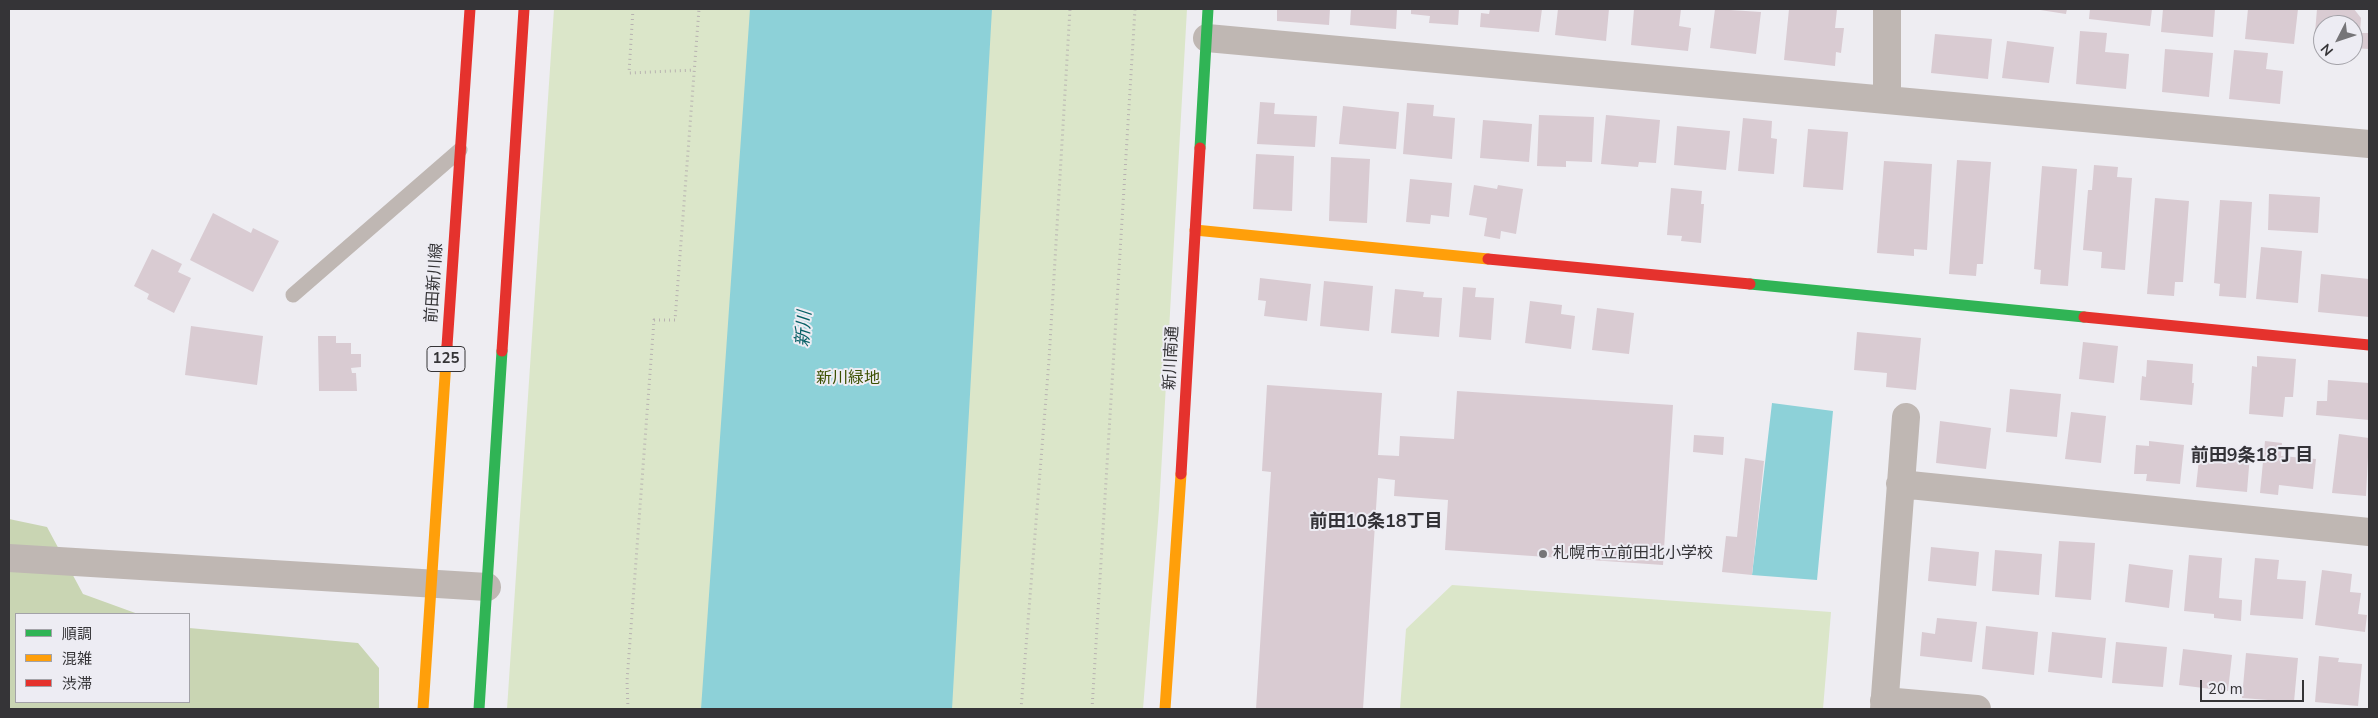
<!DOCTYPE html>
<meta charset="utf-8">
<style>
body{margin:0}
#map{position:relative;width:2378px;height:718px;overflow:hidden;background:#eeedf2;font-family:"Nunito Sans","Noto Sans JP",sans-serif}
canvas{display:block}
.frame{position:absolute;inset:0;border:10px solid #353437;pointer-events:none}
.legend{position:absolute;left:15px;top:613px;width:175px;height:90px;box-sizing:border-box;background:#edecf3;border:1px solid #a3a2a8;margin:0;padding:6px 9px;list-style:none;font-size:15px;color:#353437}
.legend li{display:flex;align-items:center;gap:10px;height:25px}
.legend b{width:25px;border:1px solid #a3a2a8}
.north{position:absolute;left:2313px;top:15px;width:50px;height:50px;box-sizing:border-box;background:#edecf3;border:1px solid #a3a2a8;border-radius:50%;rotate:229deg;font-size:14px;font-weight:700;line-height:20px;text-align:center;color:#353437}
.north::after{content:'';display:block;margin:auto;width:18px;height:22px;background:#767578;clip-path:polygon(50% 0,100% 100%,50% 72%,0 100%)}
.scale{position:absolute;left:2200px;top:680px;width:104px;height:22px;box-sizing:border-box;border:2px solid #353437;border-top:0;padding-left:6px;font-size:15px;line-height:18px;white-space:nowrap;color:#353437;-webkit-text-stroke:4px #edecf3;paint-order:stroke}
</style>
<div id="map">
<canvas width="2378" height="718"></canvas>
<div class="frame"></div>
<ul class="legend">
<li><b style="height:6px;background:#30b455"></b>順調</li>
<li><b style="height:6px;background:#ff9f0a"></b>混雑</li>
<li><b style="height:6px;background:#e5322d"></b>渋滞</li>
</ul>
<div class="north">N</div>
<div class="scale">20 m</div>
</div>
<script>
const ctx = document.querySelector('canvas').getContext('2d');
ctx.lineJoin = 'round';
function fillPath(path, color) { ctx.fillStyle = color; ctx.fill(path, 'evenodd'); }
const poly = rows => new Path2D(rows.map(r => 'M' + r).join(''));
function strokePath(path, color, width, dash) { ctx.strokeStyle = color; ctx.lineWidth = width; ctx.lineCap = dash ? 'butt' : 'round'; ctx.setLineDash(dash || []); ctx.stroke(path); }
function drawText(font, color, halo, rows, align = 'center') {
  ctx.font = font + ' "Nunito Sans","Noto Sans JP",sans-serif'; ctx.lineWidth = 4; ctx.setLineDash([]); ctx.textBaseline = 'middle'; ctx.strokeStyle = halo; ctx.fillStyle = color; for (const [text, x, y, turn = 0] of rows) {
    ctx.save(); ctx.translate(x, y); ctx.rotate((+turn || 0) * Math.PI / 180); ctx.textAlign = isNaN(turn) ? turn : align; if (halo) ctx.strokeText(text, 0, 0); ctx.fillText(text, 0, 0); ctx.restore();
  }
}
fillPath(poly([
 [554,9,1187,9,1159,509,1143,709,507,709],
 [1452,585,1831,612,1823,709,1400,709,1406,629]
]), '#dbe6c9');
fillPath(poly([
 [9,519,47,527,83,594,138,614,16,614,16,702,189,702,189,628,358,643,379,668,379,709,9,709]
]), '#c9d5b3');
fillPath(poly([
 [750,9,992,9,952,709,701,709],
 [1772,403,1833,411,1817,580,1752,575]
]), '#8dd1d8');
fillPath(poly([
 [1277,9,1330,9,1329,25,1277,21],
 [1351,9,1397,9,1396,29,1350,25],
 [1411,9,1459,9,1458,25,1429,23,1430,16,1411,14],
 [1490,9,1542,9,1539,32,1480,27,1481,13,1489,14],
 [1558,9,1609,9,1606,41,1555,35],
 [1634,9,1681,9,1679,26,1691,28,1688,51,1631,45],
 [1715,9,1761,12,1756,54,1710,48],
 [1789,9,1837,9,1835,28,1844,28,1841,53,1836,52,1835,66,1784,60],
 [2034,9,2067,9,2066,14],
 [2090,9,2152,9,2150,26,2089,19],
 [2163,9,2215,9,2213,37,2161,32],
 [2248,9,2298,9,2294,44,2245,39],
 [2317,9,2354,9,2361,18,2360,33,2369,33,2369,49,2353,48,2353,25,2323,25,2323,46,2314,45],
 [2080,31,2107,33,2105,52,2129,54,2126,89,2076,84],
 [1935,34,1992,39,1988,79,1931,73],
 [2007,41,2054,47,2049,83,2002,78],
 [2165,49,2213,53,2209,97,2162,92],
 [2234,50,2268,53,2266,69,2283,71,2280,104,2229,99],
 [1260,102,1275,103,1274,114,1317,116,1315,147,1257,144],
 [1407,103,1434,105,1433,116,1455,118,1452,159,1403,154],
 [1343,106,1399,112,1396,149,1339,144],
 [1539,115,1594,117,1592,162,1566,161,1566,167,1537,166],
 [1606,115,1660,120,1656,163,1639,162,1638,167,1601,164],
 [1743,118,1772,121,1771,138,1777,139,1774,174,1738,171],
 [1483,120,1532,124,1529,162,1480,158],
 [1677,126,1730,131,1726,170,1674,165],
 [1808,129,1848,132,1843,190,1803,187],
 [1256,154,1294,156,1292,211,1253,209],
 [1331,157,1370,159,1367,223,1329,221],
 [1957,160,1991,162,1983,264,1977,264,1976,276,1949,274],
 [1884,161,1932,164,1927,250,1914,249,1914,256,1877,253],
 [2094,165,2118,167,2117,177,2132,178,2125,270,2101,268,2102,252,2083,250,2088,190,2092,190],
 [2042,166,2077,169,2068,286,2040,284,2041,270,2034,269],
 [1410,179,1452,183,1449,217,1431,215,1430,224,1406,222],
 [1474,185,1497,189,1498,185,1523,189,1516,234,1501,231,1500,239,1484,236,1487,218,1469,215],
 [1671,188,1702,191,1701,204,1704,204,1701,243,1681,241,1682,236,1667,235],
 [2269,194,2320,197,2318,233,2268,230],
 [2155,198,2189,201,2183,282,2175,282,2174,296,2147,294],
 [2220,200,2252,202,2246,298,2219,296,2220,284,2214,283],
 [213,213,251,233,253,228,279,241,253,292,190,260],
 [2261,247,2302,251,2298,303,2256,299],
 [152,249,182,264,178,272,191,278,174,313,147,299,149,294,134,286],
 [2321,274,2369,279,2369,317,2318,312],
 [1260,278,1311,284,1307,321,1264,316,1266,301,1258,300],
 [1324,281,1373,286,1369,331,1320,326],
 [1463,287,1476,288,1475,297,1494,298,1491,340,1459,337],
 [1395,289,1424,292,1423,297,1442,298,1439,337,1391,333],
 [1530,301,1562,305,1561,314,1575,316,1571,349,1525,343],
 [1597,308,1634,313,1629,354,1592,350],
 [191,326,263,336,257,385,185,375],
 [1857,332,1921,338,1916,390,1886,387,1887,373,1854,370],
 [318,336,336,336,336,343,351,343,351,354,361,354,361,367,351,368,352,373,356,373,357,391,319,391],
 [2083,342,2118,346,2114,383,2079,379],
 [2257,356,2296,359,2293,397,2285,397,2283,417,2249,414,2252,366,2257,367],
 [2147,360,2193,364,2192,383,2194,383,2192,405,2140,400,2142,376,2146,377],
 [2328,380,2369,383,2369,420,2316,415,2317,401,2327,401],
 [1267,385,1382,393,1378,455,1399,456,1400,436,1454,439,1457,391,1673,405,1663,565,1445,550,1448,500,1394,496,1395,480,1378,478,1363,709,1256,709,1271,472,1262,471],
 [2010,389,2061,394,2057,437,2006,432],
 [2071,412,2106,416,2101,463,2065,459],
 [1940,421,1991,428,1986,469,1936,463],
 [2339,434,2369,438,2366,496,2332,493],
 [1694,435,1724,437,1723,455,1693,452],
 [2149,441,2184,445,2180,484,2146,481,2147,474,2134,474,2136,445,2149,446],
 [2265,441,2282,443,2281,456,2316,459,2313,489,2279,485,2278,495,2260,493],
 [2200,450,2250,454,2247,492,2196,487],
 [1745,458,1764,461,1752,575,1722,572,1726,536,1737,537],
 [2059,541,2095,543,2091,600,2055,597],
 [1931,547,1979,552,1976,586,1928,581],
 [1995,550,2042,554,2039,595,1992,591],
 [2189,555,2222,558,2219,598,2242,600,2241,621,2214,618,2214,614,2184,611],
 [2255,558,2279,560,2277,579,2306,581,2303,619,2250,615],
 [2129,564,2173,570,2169,608,2125,602],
 [2322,570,2352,574,2350,592,2361,593,2358,614,2367,615,2365,632,2315,625],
 [1937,618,1977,622,1972,662,1920,656,1922,632,1935,634],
 [1986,626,2038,632,2034,675,1982,669],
 [2052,632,2106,638,2102,678,2048,672],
 [2116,642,2167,647,2163,687,2112,683],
 [2183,649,2232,655,2228,691,2179,685],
 [2246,653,2298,658,2294,702,2242,698],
 [2319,656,2339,658,2338,662,2362,664,2358,706,2315,702]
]), '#d9cbd2');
strokePath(poly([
 [633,9,629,73,694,70],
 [628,709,627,681,654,320,675,320,699,9],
 [1021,709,1049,360,1070,9],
 [1092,709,1135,9]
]), '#b8b2b1', 3, [1, 4]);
strokePath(poly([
 [293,295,460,150]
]), '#bfb7b3', 15);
strokePath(poly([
 [1887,9,1887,100],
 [1207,38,2369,144],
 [1900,484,2369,532],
 [9,558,487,587],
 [1884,701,1977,709],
 [1884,709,1906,417]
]), '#bfb7b3', 28);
strokePath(poly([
 [1200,148,1208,9],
 [1750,284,2084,317],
 [479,709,502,351]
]), '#30b455', 11);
strokePath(poly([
 [1195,230,1488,259],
 [423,709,447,346],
 [1165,709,1181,474]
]), '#ff9f0a', 11);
strokePath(poly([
 [1488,259,1750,284],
 [2084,317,2369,345],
 [447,346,470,9],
 [502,351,524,9],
 [1181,474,1200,148]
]), '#e5322d', 11);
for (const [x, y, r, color] of [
 [1543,554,5,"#767578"]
]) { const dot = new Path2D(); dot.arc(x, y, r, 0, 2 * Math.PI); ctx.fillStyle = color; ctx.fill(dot); strokePath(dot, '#edecf3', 2); }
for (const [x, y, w] of [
 [446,359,38]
]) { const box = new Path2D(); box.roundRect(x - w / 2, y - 12.5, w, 25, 4); ctx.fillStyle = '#edecf3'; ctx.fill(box); strokePath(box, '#353437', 1); }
drawText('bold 15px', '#353437', null, [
 ["125",446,359]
]);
drawText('16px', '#353437', '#edecf3', [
 ["前田新川線",435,283,-86],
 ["新川南通",1172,358,-87]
]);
drawText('16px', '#3b4f01', '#edecf3', [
 ["新川緑地",848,379]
]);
drawText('16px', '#353437', '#edecf3', [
 ["札幌市立前田北小学校",1553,554]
], 'left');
drawText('italic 18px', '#065f65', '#edecf3', [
 ["新川",805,329,-86]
]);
drawText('bold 18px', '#333237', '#edecf3', [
 ["前田9条18丁目",2252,457],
 ["前田10条18丁目",1376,523]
]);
</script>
